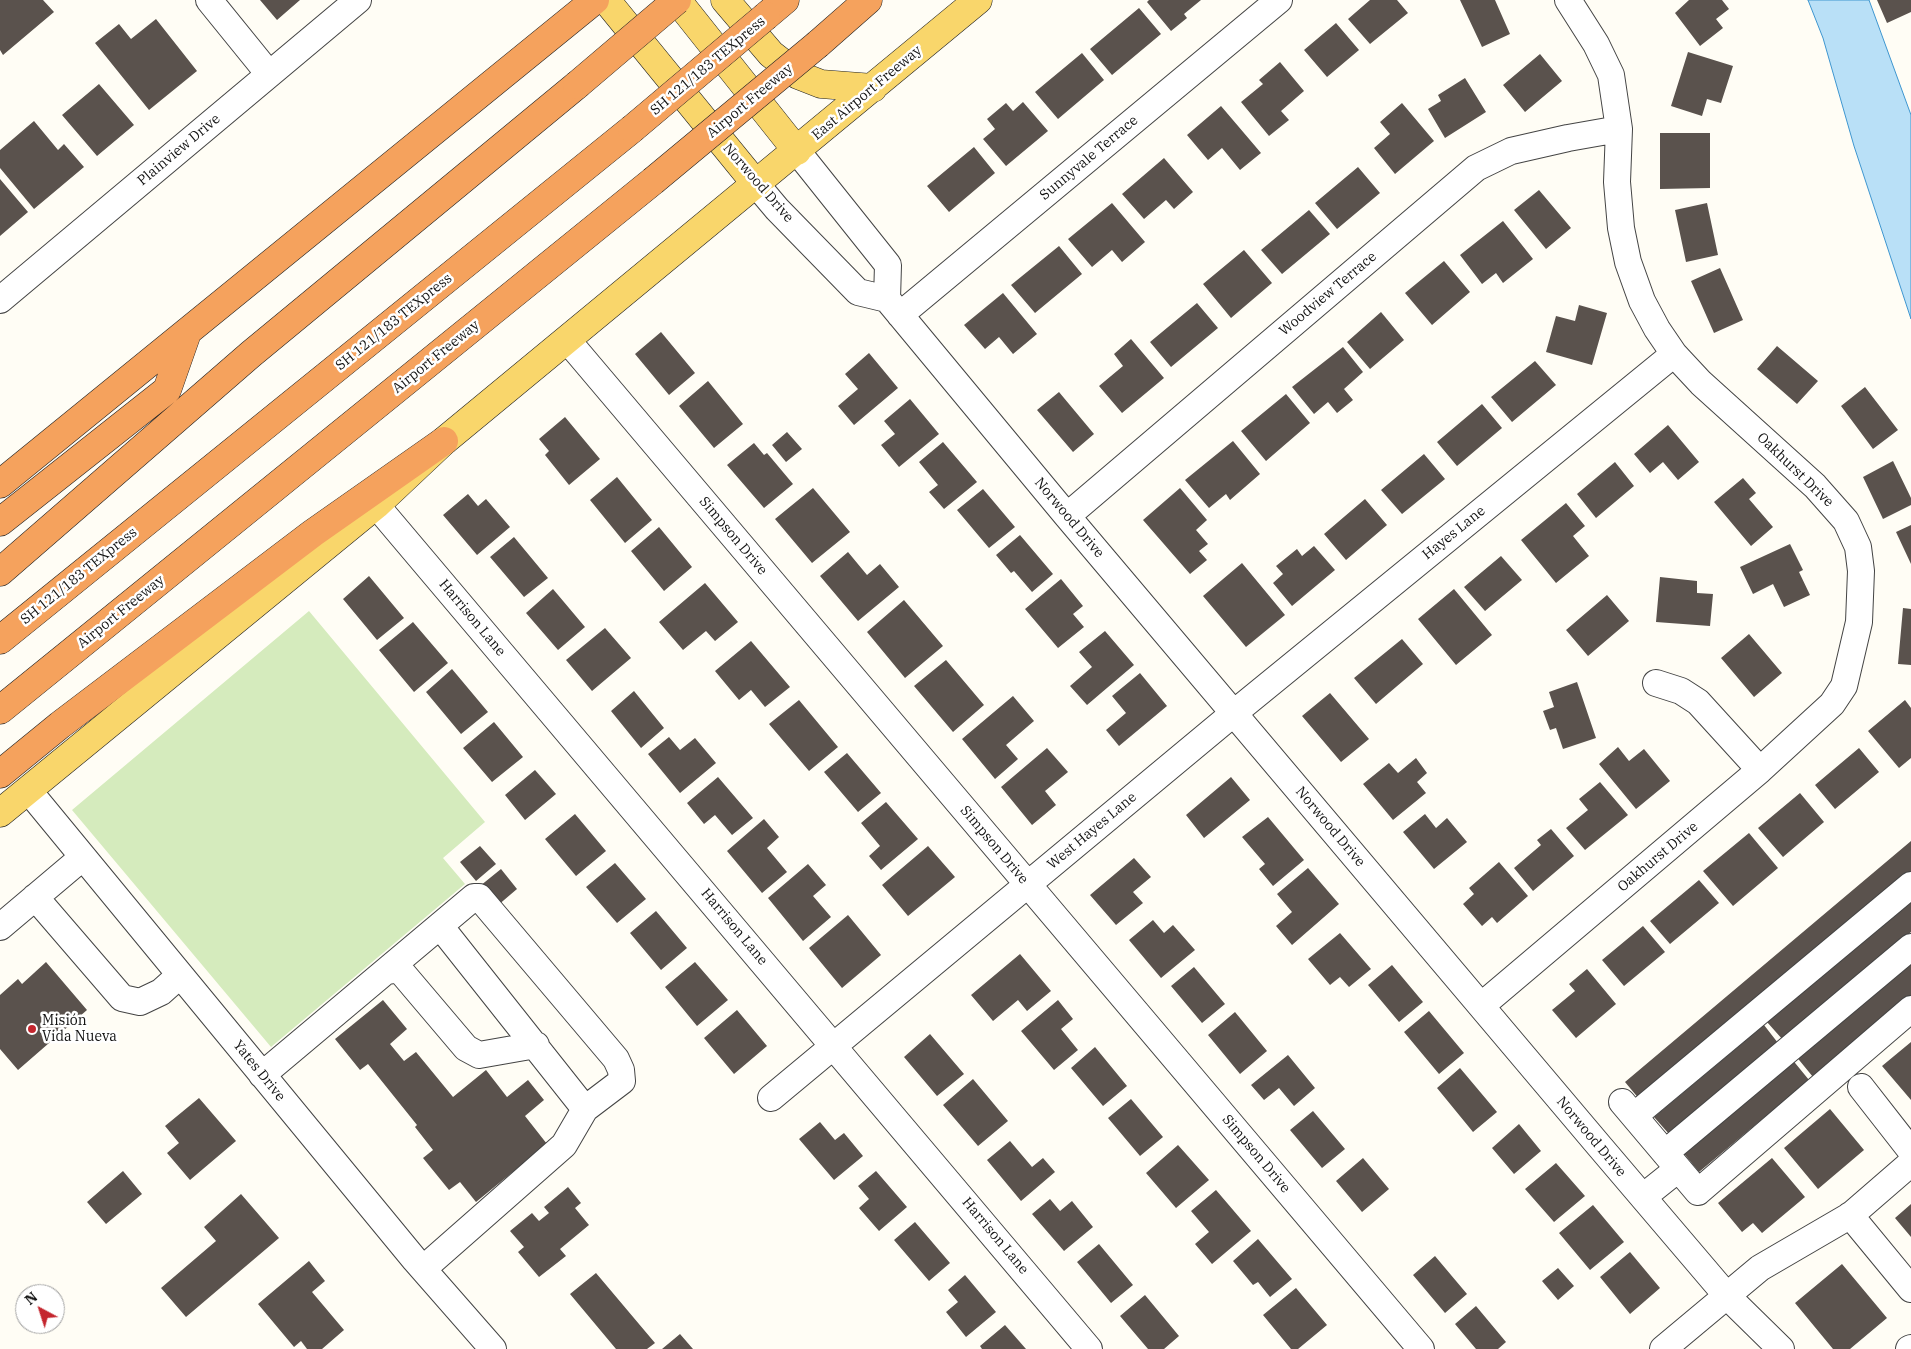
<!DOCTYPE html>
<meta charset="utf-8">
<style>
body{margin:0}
#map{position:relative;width:1911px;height:1349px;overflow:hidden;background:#fffdf5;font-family:"IBM Plex Serif",serif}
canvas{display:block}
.north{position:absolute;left:15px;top:1284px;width:50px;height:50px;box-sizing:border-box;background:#fff;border:1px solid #a0a0a0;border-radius:50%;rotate:320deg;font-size:14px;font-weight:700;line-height:20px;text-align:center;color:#111}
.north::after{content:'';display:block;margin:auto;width:18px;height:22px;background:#c4262e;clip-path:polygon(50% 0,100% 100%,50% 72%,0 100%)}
</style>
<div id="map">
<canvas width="1911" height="1349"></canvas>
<div class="north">N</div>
</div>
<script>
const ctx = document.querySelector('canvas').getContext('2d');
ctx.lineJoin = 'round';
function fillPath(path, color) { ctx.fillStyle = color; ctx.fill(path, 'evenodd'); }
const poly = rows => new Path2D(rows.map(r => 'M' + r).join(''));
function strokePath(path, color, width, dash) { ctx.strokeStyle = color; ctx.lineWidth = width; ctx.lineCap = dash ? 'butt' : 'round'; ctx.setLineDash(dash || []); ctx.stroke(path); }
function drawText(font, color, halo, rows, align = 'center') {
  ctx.font = font + ' "IBM Plex Serif",serif'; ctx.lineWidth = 5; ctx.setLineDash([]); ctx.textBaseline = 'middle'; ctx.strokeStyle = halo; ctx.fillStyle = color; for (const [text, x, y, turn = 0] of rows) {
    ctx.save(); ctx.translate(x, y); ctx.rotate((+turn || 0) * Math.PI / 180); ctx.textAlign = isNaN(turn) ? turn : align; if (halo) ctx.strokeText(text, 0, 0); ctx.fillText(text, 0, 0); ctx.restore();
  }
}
fillPath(poly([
 [309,611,485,822,443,858,465,884,271,1047,72,810]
]), '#d5ebbd');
const water = poly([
 [1808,0,1869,0,1911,115,1911,319,1854,146,1823,38,1808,0]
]);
fillPath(water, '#b9e0f7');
strokePath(water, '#3f96cf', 1);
fillPath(poly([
 [0,0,43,0,54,12,3,55,0,50],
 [260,0,300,0,277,20],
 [1149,0,1201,0,1184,14,1187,18,1171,31,1147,2],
 [1370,0,1397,0,1408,13,1370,44,1348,19],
 [1460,0,1495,0,1510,34,1482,47],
 [1689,0,1722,0,1729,9,1716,19,1723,28,1700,46,1675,13],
 [1877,0,1911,0,1911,12,1887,23],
 [1139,8,1161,34,1112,75,1090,49],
 [156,19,197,71,149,110,95,43,119,24,131,39],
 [1336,23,1359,50,1327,77,1304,50],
 [1688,52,1733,66,1721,103,1707,99,1702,116,1671,106],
 [1082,53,1104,80,1058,119,1035,92],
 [1540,54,1562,81,1525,112,1503,85],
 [1280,62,1304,91,1281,111,1289,120,1269,136,1241,102,1263,84,1259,80],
 [1465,78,1486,112,1445,138,1428,109,1441,101,1438,95],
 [99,84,134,125,97,156,62,115],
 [1023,102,1048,131,1006,166,983,139,995,129,987,119,1006,103,1013,111],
 [1402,103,1434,141,1395,174,1374,148,1390,134,1380,122],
 [1221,106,1261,153,1240,170,1222,148,1208,160,1187,135],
 [34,121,58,150,64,144,84,167,34,209,0,168,0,150],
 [1660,133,1710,133,1710,188,1660,189],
 [974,147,995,173,949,212,927,186],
 [1164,158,1193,192,1174,209,1166,200,1144,219,1122,194],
 [1358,167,1380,193,1337,229,1315,203],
 [0,179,28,212,0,236],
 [1539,190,1571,228,1546,249,1514,210],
 [1112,203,1145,242,1122,262,1112,250,1092,267,1068,239],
 [1707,203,1718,255,1686,262,1675,210],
 [1309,210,1330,234,1282,274,1261,250],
 [1503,221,1533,259,1503,283,1496,273,1482,284,1460,255],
 [1059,246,1082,274,1035,313,1011,285],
 [1244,250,1272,283,1231,318,1203,284],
 [1444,261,1470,292,1432,325,1405,293],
 [1720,268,1743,320,1714,333,1691,281],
 [1003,293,1037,334,1013,354,999,337,985,349,964,325],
 [1197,303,1218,328,1171,367,1150,342],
 [1579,305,1607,313,1592,365,1546,352,1556,316,1575,321],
 [1381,312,1404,340,1370,369,1347,342],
 [661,332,695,373,669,395,635,354],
 [1131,339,1164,378,1122,413,1099,386,1123,366,1114,354],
 [1777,346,1818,381,1797,404,1757,369],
 [1343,347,1363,372,1344,389,1353,400,1337,413,1328,402,1314,414,1292,387],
 [869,353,898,388,854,425,838,406,858,389,845,374],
 [1535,361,1556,385,1512,422,1491,397],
 [708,381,743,424,714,448,679,406],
 [1865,387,1898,430,1873,449,1841,406],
 [1059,392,1094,434,1073,452,1037,410],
 [1286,394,1310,423,1266,461,1241,431],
 [910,399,939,434,899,467,881,445,895,434,884,421],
 [1482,404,1502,428,1457,466,1437,442],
 [565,417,600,459,569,485,545,455,549,451,539,439],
 [1668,425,1699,462,1678,480,1663,462,1650,473,1634,454],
 [787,432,802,449,786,462,772,445],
 [1233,441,1260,474,1230,500,1226,494,1209,508,1185,480],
 [943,442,977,482,944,509,929,492,938,485,919,462],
 [754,443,764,455,767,453,793,484,764,508,727,465],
 [1424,454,1445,479,1402,514,1381,490],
 [1893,461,1911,498,1911,505,1883,519,1863,477],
 [1615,462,1634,486,1596,518,1577,494],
 [617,477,652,520,625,543,590,500],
 [1743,478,1756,493,1749,499,1773,527,1751,546,1714,502],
 [813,488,850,532,812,563,775,519],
 [1180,488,1207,520,1196,530,1208,544,1199,551,1207,560,1190,574,1143,520],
 [983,489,1015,527,989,548,957,510],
 [468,494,478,506,486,499,510,527,477,555,443,515],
 [1365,499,1387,525,1346,560,1324,534],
 [1566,503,1585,526,1573,536,1589,556,1556,583,1521,540],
 [1911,525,1911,564,1896,532],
 [659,527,692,567,664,591,631,551],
 [1020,535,1053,574,1032,592,1014,571,1011,573,996,555],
 [514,537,548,578,524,597,490,557],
 [1790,544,1803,570,1799,572,1810,595,1784,607,1773,584,1753,594,1740,567],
 [1314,546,1335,570,1292,606,1273,583,1283,574,1276,566,1297,549,1302,556],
 [848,552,867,575,880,564,899,587,858,621,820,576],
 [1501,556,1522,580,1485,611,1464,587],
 [1242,563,1285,615,1246,647,1203,596],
 [369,576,404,618,377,640,343,599],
 [1660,577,1697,581,1697,593,1713,594,1710,626,1656,622],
 [1061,579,1083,606,1073,614,1084,627,1058,648,1025,609],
 [705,583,738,622,715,641,706,631,683,650,659,622],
 [553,589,585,627,558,650,526,613],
 [1454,589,1492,635,1456,665,1418,619],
 [1607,595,1629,621,1588,656,1566,630],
 [904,600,943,646,905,678,867,632],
 [1903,608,1911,609,1911,665,1898,664],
 [413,622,448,663,414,692,379,650],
 [605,628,631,658,592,691,566,660],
 [1105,631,1134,665,1087,705,1070,686,1092,667,1079,652],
 [1749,634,1782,673,1754,697,1721,658],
 [1402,639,1423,664,1376,704,1354,678],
 [751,641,790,687,765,707,751,690,739,700,715,671],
 [946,660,984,705,953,732,914,686],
 [452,669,488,712,461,734,426,692],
 [1140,673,1167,706,1119,746,1106,730,1126,713,1112,696],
 [1577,682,1596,738,1563,749,1556,728,1550,730,1543,711,1554,707,1549,692],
 [634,691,664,728,641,748,611,711],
 [1330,693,1369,739,1341,762,1302,716],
 [1013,696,1034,721,1006,745,1018,759,995,779,962,739],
 [799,700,838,747,809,771,769,724],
 [1905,700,1911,708,1911,758,1899,768,1868,731],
 [494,722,523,757,492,782,463,748],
 [669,737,680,750,695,738,716,763,680,793,648,754],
 [1618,747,1629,761,1644,749,1670,781,1636,809,1599,764],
 [1047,748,1068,772,1045,791,1056,805,1032,825,1001,787],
 [1859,748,1879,772,1835,809,1815,785],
 [847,753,881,793,858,812,824,772],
 [1416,758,1427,773,1417,782,1426,793,1393,820,1363,784,1389,763,1398,773],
 [535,770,556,794,525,820,505,795],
 [718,777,753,818,732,835,715,815,704,824,687,803],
 [1231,777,1250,800,1204,838,1186,815],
 [1600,782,1628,815,1585,850,1566,828,1588,810,1579,799],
 [1800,793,1824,822,1783,857,1758,828],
 [886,802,918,839,881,870,869,856,880,846,861,823],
 [575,814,606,851,576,876,545,839],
 [1425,814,1436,828,1447,818,1467,842,1434,869,1403,832],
 [1268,817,1304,860,1273,886,1259,869,1265,864,1242,837],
 [764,819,779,837,767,848,787,872,762,893,727,851],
 [1551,829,1574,856,1533,891,1514,868,1541,845,1537,840],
 [1749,833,1778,868,1733,906,1703,871],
 [1911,841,1911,871,1640,1100,1625,1082],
 [480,846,496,864,476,881,460,862],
 [928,846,955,877,908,916,882,885],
 [1134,858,1151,877,1133,892,1143,903,1116,925,1090,895],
 [1499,862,1528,896,1497,923,1492,917,1482,926,1463,904,1474,894,1469,888],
 [615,863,646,899,617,923,586,887],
 [808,864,826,885,813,896,831,917,803,941,768,898],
 [1308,868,1339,904,1292,945,1276,926,1292,912,1277,894],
 [501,869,517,889,497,906,480,886],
 [1699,880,1719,903,1670,944,1650,921],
 [1911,900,1911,932,1783,1040,1767,1022],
 [656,911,687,948,661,970,630,933],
 [848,915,881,955,842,988,809,948],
 [1153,920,1164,933,1173,925,1195,950,1161,978,1129,940],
 [1643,926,1665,952,1624,986,1602,960],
 [1340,933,1371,969,1349,987,1340,977,1330,985,1308,959],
 [1020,954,1051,991,1027,1011,1018,1000,993,1021,971,995],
 [1911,958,1911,995,1813,1077,1795,1055],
 [46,962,87,1010,18,1070,0,1049,0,995,18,979,22,984],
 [695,962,728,1000,697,1026,665,987],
 [1392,965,1423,1002,1399,1022,1368,985],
 [1194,967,1225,1004,1202,1023,1171,986],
 [1587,969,1616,1004,1576,1038,1552,1010,1575,991,1569,984],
 [383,1000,407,1029,390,1044,404,1061,416,1052,453,1097,486,1070,507,1097,528,1080,544,1100,525,1116,547,1144,476,1202,460,1182,449,1190,423,1158,433,1150,415,1127,417,1125,368,1064,360,1070,335,1039],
 [1058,1000,1073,1019,1061,1029,1078,1050,1054,1070,1021,1031],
 [737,1010,767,1046,734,1074,704,1038],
 [1429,1011,1464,1053,1439,1074,1404,1032],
 [1235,1012,1267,1051,1240,1074,1208,1035],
 [1764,1025,1778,1043,1669,1134,1654,1117],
 [930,1034,964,1074,937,1096,904,1057],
 [1911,1042,1911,1100,1882,1066],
 [1095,1047,1127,1086,1103,1106,1071,1068],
 [1288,1055,1315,1088,1294,1106,1279,1088,1264,1100,1251,1085],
 [1791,1058,1809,1080,1699,1172,1681,1150],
 [1460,1068,1497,1112,1473,1132,1437,1088],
 [973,1079,1008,1121,978,1146,943,1105],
 [199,1098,236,1141,190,1180,167,1153,179,1143,165,1126],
 [1131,1099,1163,1137,1140,1156,1108,1118],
 [1830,1109,1864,1150,1818,1189,1784,1148],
 [1313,1111,1345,1149,1322,1168,1290,1130],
 [820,1122,835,1140,844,1133,863,1156,834,1180,799,1139],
 [1519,1124,1541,1151,1514,1174,1492,1148],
 [1010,1141,1032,1167,1043,1158,1055,1172,1021,1201,987,1160],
 [1178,1145,1209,1180,1176,1208,1146,1173],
 [1363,1158,1389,1189,1362,1212,1336,1181],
 [1772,1158,1805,1197,1762,1233,1753,1223,1742,1232,1718,1203],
 [1556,1163,1585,1196,1554,1222,1525,1189],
 [123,1171,142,1194,106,1224,87,1202],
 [876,1171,907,1207,879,1231,859,1208,869,1199,858,1186],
 [568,1187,581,1203,575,1208,589,1225,560,1249,566,1256,539,1277,518,1252,524,1247,510,1231,532,1213,539,1221,549,1213,544,1207],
 [1216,1190,1251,1231,1212,1264,1195,1244,1209,1232,1191,1211],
 [241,1194,279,1238,186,1317,161,1288,216,1241,204,1227],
 [1050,1199,1060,1211,1072,1201,1093,1227,1064,1251,1032,1214],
 [1911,1204,1911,1237,1895,1218],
 [1593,1205,1624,1242,1590,1270,1559,1233],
 [915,1222,950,1263,929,1281,894,1240],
 [1258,1239,1292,1279,1270,1297,1258,1282,1253,1285,1233,1261],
 [1099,1244,1133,1285,1111,1303,1077,1262],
 [1630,1252,1660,1288,1630,1314,1600,1277],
 [1435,1256,1467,1294,1445,1313,1413,1275],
 [309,1261,325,1281,312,1292,344,1330,322,1349,307,1349,301,1341,294,1347,258,1304],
 [1842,1264,1887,1318,1850,1349,1833,1349,1795,1303],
 [1558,1268,1574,1286,1558,1300,1542,1281],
 [596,1273,655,1343,647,1349,616,1349,570,1294],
 [965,1275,996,1312,966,1337,946,1312,958,1302,948,1290],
 [1296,1288,1327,1325,1298,1349,1291,1349,1263,1315],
 [1145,1295,1179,1336,1164,1349,1148,1349,1120,1316],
 [1476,1306,1506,1342,1498,1349,1476,1349,1455,1324],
 [1005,1325,1026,1349,982,1349,980,1346],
 [680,1334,693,1349,662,1349]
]), '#5a524d');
const minor = poly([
 [209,0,269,74],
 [797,151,888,265,887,299],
 [756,184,777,209,858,292,887,299,1067,516,1601,1148,1727,1296,1781,1349],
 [0,300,358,0],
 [900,315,1279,0],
 [568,341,1421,1349],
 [376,505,1089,1349],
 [1067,516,1476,168,1511,151,1568,138,1619,129],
 [1656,683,1681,691,1698,702,1760,770],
 [28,790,415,1260,493,1349],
 [35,897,122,998,140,1002,161,992,180,975],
 [440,926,585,1109],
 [0,927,83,857],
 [388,971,399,969,466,1048,479,1055,536,1045],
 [1481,1006,1760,770,1832,704,1844,686,1859,622,1861,571,1858,547,1846,521,1815,486,1701,383,1674,354,1657,329,1642,301,1628,262,1621,228,1617,182,1619,129,1611,75,1596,44,1568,0],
 [262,1075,474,897,479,897,616,1059,621,1070,622,1081,585,1109,564,1145,423,1269],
 [1861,1087,1911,1151],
 [771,1098,1234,713,1674,354],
 [1622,1102,1698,1192,1911,1009],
 [1634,1116,1911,885],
 [1665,1153,1911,947],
 [1643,1197,1678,1169],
 [1850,1215,1911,1289],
 [1663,1349,1760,1268,1851,1215,1911,1163],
 [1909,1349,1911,1348]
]);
const major = poly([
 [606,0,756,184],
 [677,0,797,151],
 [725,0,771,54,798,75,821,84,873,88],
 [0,813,376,505,444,441,978,0]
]);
const highway = poly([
 [766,16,785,0],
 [818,44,868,0],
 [0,484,595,0],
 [0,522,167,390,187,333],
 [0,572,251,354,577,85],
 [0,640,632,129],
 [0,710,653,181],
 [0,774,60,725,313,533,444,441]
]);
strokePath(minor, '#444', 28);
strokePath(major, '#222', 29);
strokePath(highway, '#222', 29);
strokePath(minor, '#fff', 26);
strokePath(major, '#f9d66b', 28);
strokePath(highway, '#f5a25d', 28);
const highwayBridge = poly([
 [577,85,677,0],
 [632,129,766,16],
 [653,181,818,44]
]);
strokePath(highwayBridge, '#222', 29, []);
strokePath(highwayBridge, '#f5a25d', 28);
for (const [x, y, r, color] of [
 [32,1029,5,"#c4262e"]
]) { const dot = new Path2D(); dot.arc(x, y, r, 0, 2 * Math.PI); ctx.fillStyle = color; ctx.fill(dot); strokePath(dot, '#fff', 2); }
drawText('14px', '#111', '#fff', [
 ["SH 121/183 TEXpress",708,66,-40],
 ["East Airport Freeway",867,93,-40],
 ["Airport Freeway",750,101,-40],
 ["Plainview Drive",179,150,-40],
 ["Sunnyvale Terrace",1089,158,-40],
 ["Norwood Drive",758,183,49],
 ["Woodview Terrace",1328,294,-40],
 ["SH 121/183 TEXpress",394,322,-39],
 ["Airport Freeway",436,357,-39],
 ["Oakhurst Drive",1795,470,44],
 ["Norwood Drive",1069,518,50],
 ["Hayes Lane",1454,533,-39],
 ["Simpson Drive",733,536,50],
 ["SH 121/183 TEXpress",79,576,-39],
 ["Airport Freeway",121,612,-39],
 ["Harrison Lane",472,618,50],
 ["Norwood Drive",1330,827,50],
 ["West Hayes Lane",1092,831,-40],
 ["Simpson Drive",994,845,50],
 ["Oakhurst Drive",1658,857,-40],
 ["Harrison Lane",734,927,50],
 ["Yates Drive",259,1071,51],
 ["Norwood Drive",1591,1137,50],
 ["Simpson Drive",1256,1154,50],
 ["Harrison Lane",995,1236,50]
]);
drawText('14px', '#111', '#fff', [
 ["Misión",42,1021],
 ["Vida Nueva",42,1037]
], 'left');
</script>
